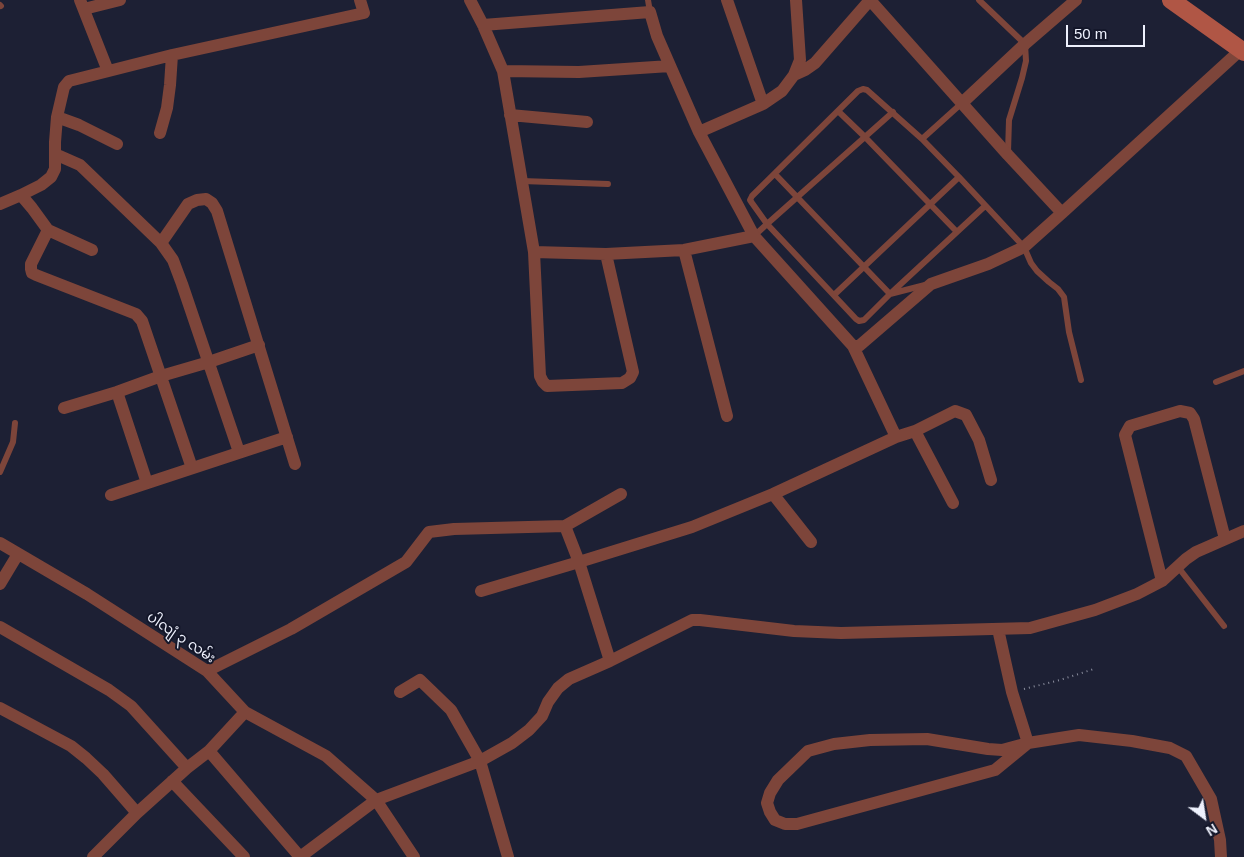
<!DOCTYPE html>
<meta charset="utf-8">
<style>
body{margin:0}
#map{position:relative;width:1244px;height:857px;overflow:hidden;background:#1d2034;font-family:Arial,sans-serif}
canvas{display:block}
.north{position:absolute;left:1179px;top:792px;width:50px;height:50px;-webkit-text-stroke:4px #14172a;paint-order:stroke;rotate:149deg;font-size:14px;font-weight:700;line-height:20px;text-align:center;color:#eef1fd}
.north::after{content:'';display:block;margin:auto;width:18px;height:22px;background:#eef1fd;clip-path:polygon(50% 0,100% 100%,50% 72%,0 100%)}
.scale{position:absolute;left:1066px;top:25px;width:79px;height:22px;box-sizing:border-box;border:2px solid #eef1fd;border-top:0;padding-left:6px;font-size:15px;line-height:18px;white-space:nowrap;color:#eef1fd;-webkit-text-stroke:4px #14172a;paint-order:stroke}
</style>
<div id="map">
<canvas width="1244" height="857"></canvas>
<div class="north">N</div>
<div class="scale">50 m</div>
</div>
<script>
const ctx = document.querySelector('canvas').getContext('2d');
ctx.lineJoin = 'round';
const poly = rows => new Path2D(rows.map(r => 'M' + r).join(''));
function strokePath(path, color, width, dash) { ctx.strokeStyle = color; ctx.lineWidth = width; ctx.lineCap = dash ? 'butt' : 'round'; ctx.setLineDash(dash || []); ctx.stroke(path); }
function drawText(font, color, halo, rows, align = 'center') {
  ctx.font = font + ' Arial,"Noto Sans Myanmar",sans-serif'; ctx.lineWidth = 4; ctx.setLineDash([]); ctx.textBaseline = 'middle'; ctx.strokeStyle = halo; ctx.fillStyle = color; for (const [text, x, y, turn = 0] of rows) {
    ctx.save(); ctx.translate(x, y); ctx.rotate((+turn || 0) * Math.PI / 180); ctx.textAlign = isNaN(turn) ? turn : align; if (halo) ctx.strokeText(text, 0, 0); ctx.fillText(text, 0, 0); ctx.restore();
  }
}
strokePath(poly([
 [1024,689,1060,680,1094,669]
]), '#8a8d9d', 2, [1, 4]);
strokePath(poly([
 [648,0,650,12],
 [979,0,1025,44,1026,61,1022,78,1009,120,1008,152],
 [0,5,1,6],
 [838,111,865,137,957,232],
 [893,112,767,224,856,319,859,321,864,320,890,294,985,206],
 [922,139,962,103],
 [775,174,890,294,925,285],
 [522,181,608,184],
 [754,236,767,224,752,203,750,200,752,196,858,91,863,89,867,90,922,139,959,177,1024,247,1031,263,1037,271,1049,282,1058,289,1064,297,1069,332,1081,380],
 [834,295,959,177],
 [1216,382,1244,371],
 [0,472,13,442,15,423],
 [1178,567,1224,626]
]), '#7d453a', 6);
strokePath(poly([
 [80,0,108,71],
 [470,0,483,25,503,71,534,252,606,254,684,250,754,236],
 [727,0,763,104],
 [870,0,1008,155,1062,213],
 [84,9,120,0],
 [483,25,650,12,657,36,699,132,754,236,853,346,859,346,931,284,988,264,1024,247,1062,213,1244,47],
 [503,71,579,72,670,66],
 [794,75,805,70,815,63,870,0],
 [962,103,1025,44,1076,0],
 [510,115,587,122],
 [57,117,79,125,117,144],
 [699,132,763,104,782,91,794,75,800,60,796,0],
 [160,133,167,108,170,85,172,55],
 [55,154,80,165,161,243,173,260,182,284,239,452],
 [0,204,21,195],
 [48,230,31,264,31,269,32,273,36,275,136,314,142,321,192,468],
 [161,243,188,204,197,200,206,199,212,203,217,211,295,464],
 [92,250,48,230,32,208,21,195,41,185,51,177,55,169,55,142,57,117,64,87,69,81,172,55,364,13,360,0],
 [684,250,727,416],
 [534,252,540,376,543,382,547,386,622,383,630,378,633,372,606,254],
 [853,346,896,437],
 [117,392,147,483],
 [64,408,117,392,161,376,209,362,259,345],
 [915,431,953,503],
 [773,494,811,542],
 [111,495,287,437],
 [565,526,579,562,610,661],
 [0,543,87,594,207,671,245,712,326,756,376,800,414,857],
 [1162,581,1125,435,1130,426,1180,411,1190,413,1194,419,1225,539],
 [0,584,18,554],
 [481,591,579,562,692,527,773,494,896,437,915,431,955,411,966,415,979,440,991,480],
 [0,627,109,690,131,706,187,768],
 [998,629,1012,692,1028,743],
 [207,671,291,629,406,562,429,532,454,529,565,526,621,494],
 [400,692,420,680,451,710,480,761,508,857],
 [0,708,71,746,86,758,103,774,137,813],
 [1028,743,995,770,797,824,785,824,775,820,770,812,767,803,770,793,778,780,808,751,834,744,870,740,927,739,988,749,1002,750,1028,743,1079,735,1132,741,1170,748,1186,756,1211,799,1220,840,1221,857],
 [209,751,300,857],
 [172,781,244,857],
 [93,857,137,813,187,768,209,751,245,712],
 [300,857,376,800,480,761,512,743,529,730,542,716,548,702,558,688,569,679,610,661,692,620,700,620,794,631,841,633,1030,628,1095,610,1137,594,1162,581,1186,559,1196,552,1244,531]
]), '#7d453a', 12);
strokePath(poly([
 [1171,0,1244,52]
]), '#b05645', 18);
drawText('14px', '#eef1fd', '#14172a', [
 ["ပါလျံ ၃ လမ်း",181,638,34]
]);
</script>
